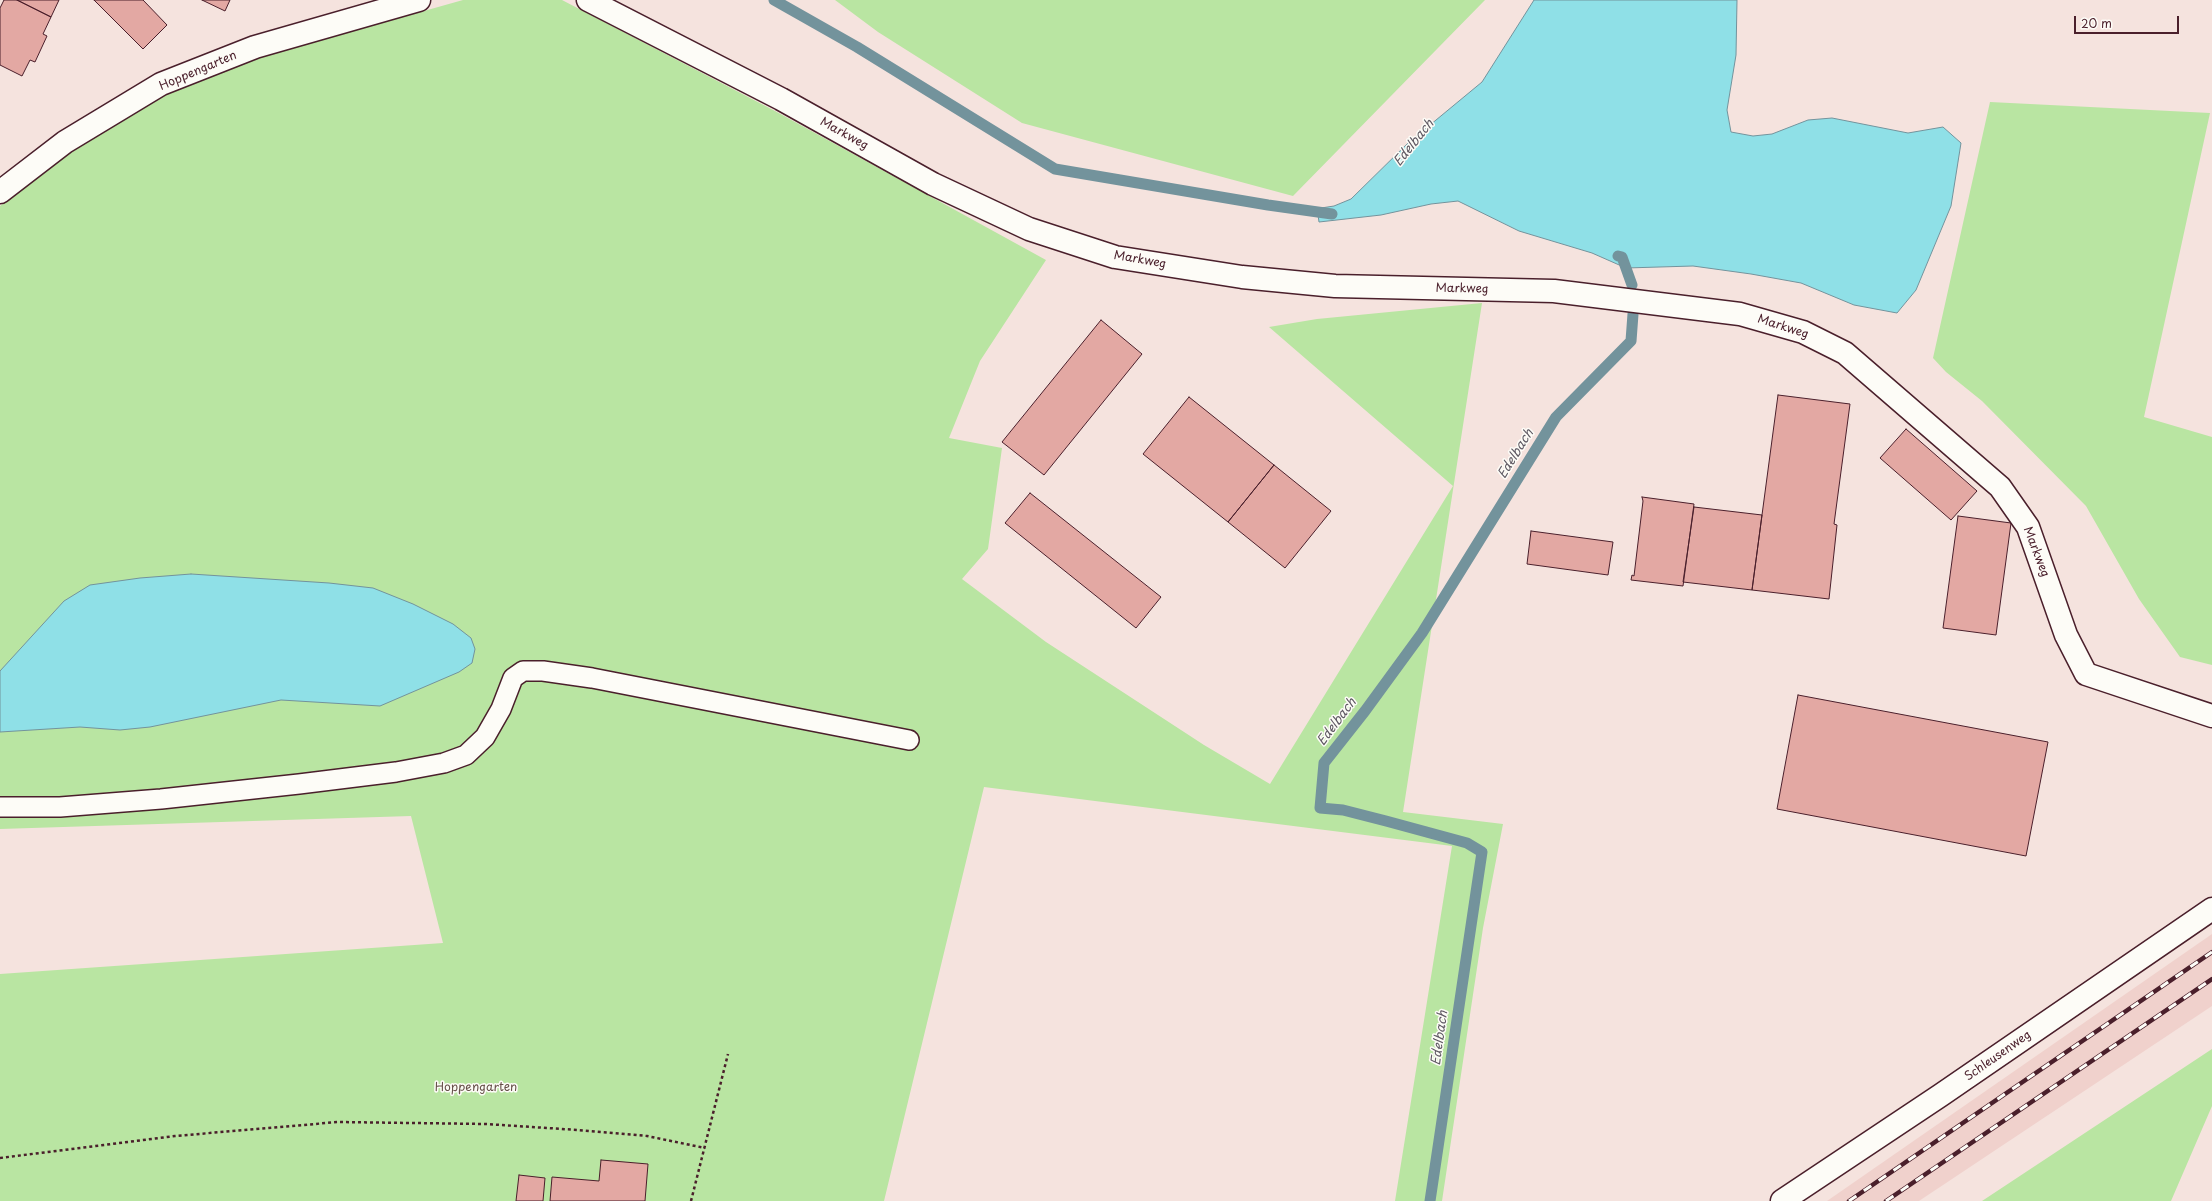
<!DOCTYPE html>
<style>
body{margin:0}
#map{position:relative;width:2212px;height:1201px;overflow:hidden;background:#f5e3de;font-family:"Playpen Sans",sans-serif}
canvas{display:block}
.scale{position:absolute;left:2074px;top:16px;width:105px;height:18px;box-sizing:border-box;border:2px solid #4a1f2b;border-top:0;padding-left:5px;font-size:12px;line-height:14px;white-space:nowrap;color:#4a1f2b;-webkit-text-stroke:3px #fdfcf7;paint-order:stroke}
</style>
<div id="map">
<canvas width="2212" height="1201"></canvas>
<div class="scale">20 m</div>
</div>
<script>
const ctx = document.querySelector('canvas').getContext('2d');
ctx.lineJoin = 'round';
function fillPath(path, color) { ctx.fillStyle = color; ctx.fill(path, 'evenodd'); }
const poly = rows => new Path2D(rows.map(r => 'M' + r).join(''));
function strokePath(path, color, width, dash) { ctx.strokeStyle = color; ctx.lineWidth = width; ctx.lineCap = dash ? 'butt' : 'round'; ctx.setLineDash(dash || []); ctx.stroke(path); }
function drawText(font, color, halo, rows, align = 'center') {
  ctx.font = font + ' "Playpen Sans",sans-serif'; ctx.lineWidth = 3; ctx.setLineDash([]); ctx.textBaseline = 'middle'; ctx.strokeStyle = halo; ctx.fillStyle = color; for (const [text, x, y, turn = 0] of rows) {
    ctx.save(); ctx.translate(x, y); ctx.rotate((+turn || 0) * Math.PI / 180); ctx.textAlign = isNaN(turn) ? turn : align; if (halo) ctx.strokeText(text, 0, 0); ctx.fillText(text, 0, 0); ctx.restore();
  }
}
fillPath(poly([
 [2212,934,2212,1006,1919,1201,1827,1201]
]), '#f0d1cc');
fillPath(poly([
 [463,0,562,0,775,111,1046,260,980,361,949,438,1002,448,988,549,962,579,1046,642,1204,745,1270,784,1453,486,1269,327,1317,319,1482,303,1403,812,1503,824,1483,928,1442,1201,1395,1201,1452,846,984,787,884,1201,0,1201,0,974,443,943,411,816,0,829,0,206,72,150,162,96,257,58],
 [835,0,1485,0,1293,196,1022,123,878,32],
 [1990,102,2210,113,2144,417,2212,437,2212,665,2180,657,2139,599,2086,506,1982,401,1946,372,1933,358],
 [2212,1049,2212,1106,2171,1201,1982,1201]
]), '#b9e5a2');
const water = poly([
 [1534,0,1737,0,1736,55,1727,110,1731,132,1753,136,1772,134,1808,120,1832,118,1908,133,1943,127,1961,143,1951,206,1916,290,1897,313,1854,305,1801,283,1751,274,1693,266,1626,268,1592,253,1519,231,1458,201,1431,204,1381,215,1319,222,1318,215,1321,208,1334,206,1351,199,1407,144,1482,82,1534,0],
 [191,574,329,583,373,588,413,604,453,624,471,638,475,649,472,663,459,672,380,706,281,700,150,727,120,730,80,727,0,732,0,671,64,601,90,585,140,578,191,574]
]);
fillPath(water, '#8fe0e7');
strokePath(water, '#73939c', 1);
strokePath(poly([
 [774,0,857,47,1055,169,1268,205,1332,214],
 [1618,256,1622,257,1632,285],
 [1430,1201,1482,852,1467,843,1386,821,1343,810,1320,808,1324,763,1365,711,1422,633,1556,417,1631,341,1633,314]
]), '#73939c', 11);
const building = poly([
 [4,0,17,0,51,17,43,34,47,36,35,62,30,60,22,76,0,65,0,8,4,0],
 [17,0,59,0,51,17,17,0],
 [94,0,143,0,167,25,143,49,94,0],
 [202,0,230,0,225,11,202,0],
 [1101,320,1142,354,1044,475,1002,442,1101,320],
 [1778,395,1850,404,1834,524,1837,525,1829,599,1752,590,1778,395],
 [1189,397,1274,465,1228,522,1143,454,1189,397],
 [1906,429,1977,491,1951,520,1880,458,1906,429],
 [1274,465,1331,511,1285,568,1228,522,1274,465],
 [1030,493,1161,597,1136,628,1005,523,1030,493],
 [1642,497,1694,504,1683,586,1631,580,1632,575,1634,576,1643,501,1642,497],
 [1694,507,1762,515,1752,590,1683,582,1694,507],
 [1958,516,2011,523,1996,635,1943,628,1958,516],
 [1531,531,1613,542,1608,575,1527,564,1531,531],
 [1798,695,2048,742,2026,856,1777,809,1798,695],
 [601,1160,648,1164,645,1201,550,1201,552,1177,599,1181,601,1160],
 [519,1175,545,1178,543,1201,516,1201,519,1175]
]);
fillPath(building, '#e3a8a3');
strokePath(building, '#4a1f2b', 1);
const service = poly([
 [0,807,60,807,161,799,299,784,396,772,444,763,466,755,485,737,501,709,513,678,523,671,543,671,592,678,909,740]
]);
const minor = poly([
 [588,0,781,99,933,184,1029,229,1115,257,1242,277,1335,286,1554,291,1740,314,1803,332,1845,353,2000,487,2028,527,2066,635,2086,674,2212,716],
 [0,192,65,142,161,84,255,47,419,0],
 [1782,1201,1941,1095,2212,909]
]);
strokePath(service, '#4a1f2b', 22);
strokePath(minor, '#4a1f2b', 25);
strokePath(poly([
 [0,1158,175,1136,338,1122,486,1124,578,1130,647,1136,705,1148],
 [691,1201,728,1054]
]), '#4a1f2b', 2.5, [3, 3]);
strokePath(service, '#fdfcf7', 19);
strokePath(minor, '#fdfcf7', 22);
const rail = poly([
 [1849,1201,2212,952],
 [1886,1201,2212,979]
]);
strokePath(rail, '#4a1f2b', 4.5);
strokePath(rail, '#fdfcf7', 3, [9]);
drawText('12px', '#4a1f2b', '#fdfcf7', [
 ["Hoppengarten",198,71,-23],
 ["Markweg",844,134,29],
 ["Markweg",1140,260,10],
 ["Markweg",1462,289,1],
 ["Markweg",1783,327,18],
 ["Markweg",2036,552,69],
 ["Schleusenweg",1998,1056,-35]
]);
drawText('12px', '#665049', '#fdfcf7', [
 ["Hoppengarten",476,1088]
]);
drawText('italic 13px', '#5f5963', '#fdfcf7', [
 ["Edelbach",1414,143,-51],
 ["Edelbach",1516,454,-58],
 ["Edelbach",1337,722,-53],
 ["Edelbach",1440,1038,-82]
]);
</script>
